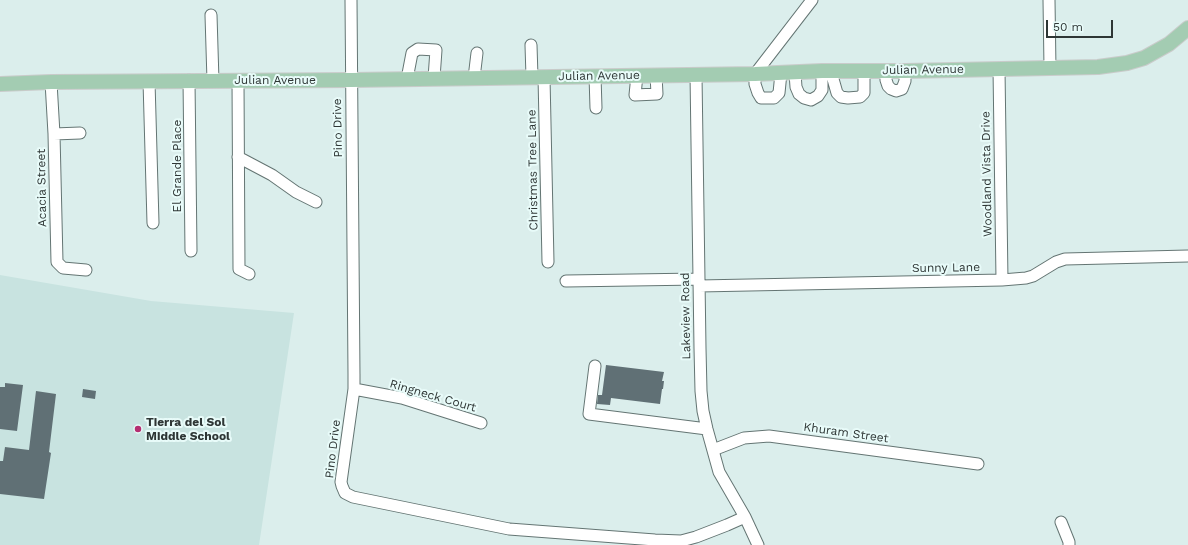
<!DOCTYPE html>
<style>
body{margin:0}
#map{position:relative;width:1188px;height:545px;overflow:hidden;background:#dbeeec;font-family:"Work Sans",sans-serif}
canvas{display:block}
.scale{position:absolute;left:1046px;top:20px;width:67px;height:18px;box-sizing:border-box;border:2px solid #2e3635;border-top:0;padding-left:5px;font-size:12px;line-height:14px;white-space:nowrap;color:#2e3635;-webkit-text-stroke:3px #e8fbf9;paint-order:stroke}
</style>
<div id="map">
<canvas width="1188" height="545"></canvas>
<div class="scale">50 m</div>
</div>
<script>
const ctx = document.querySelector('canvas').getContext('2d');
ctx.lineJoin = 'round';
function fillPath(path, color) { ctx.fillStyle = color; ctx.fill(path, 'evenodd'); }
const poly = rows => new Path2D(rows.map(r => 'M' + r).join(''));
function strokePath(path, color, width, dash) { ctx.strokeStyle = color; ctx.lineWidth = width; ctx.lineCap = dash ? 'butt' : 'round'; ctx.setLineDash(dash || []); ctx.stroke(path); }
function drawText(font, color, halo, rows, align = 'center') {
  ctx.font = font + ' "Work Sans",sans-serif'; ctx.lineWidth = 4; ctx.setLineDash([]); ctx.textBaseline = 'middle'; ctx.strokeStyle = halo; ctx.fillStyle = color; for (const [text, x, y, turn = 0] of rows) {
    ctx.save(); ctx.translate(x, y); ctx.rotate((+turn || 0) * Math.PI / 180); ctx.textAlign = isNaN(turn) ? turn : align; if (halo) ctx.strokeText(text, 0, 0); ctx.fillText(text, 0, 0); ctx.restore();
  }
}
fillPath(poly([
 [0,275,151,301,294,313,259,545,0,545]
]), '#c8e3e0');
fillPath(poly([
 [606,365,664,372,662,381,664,381,663,389,662,389,660,404,611,398,610,405,597,404,598,395,602,395],
 [5,383,23,385,17,431,0,429,0,387,5,387],
 [83,389,96,391,95,399,82,397],
 [36,391,56,394,49,452,51,453,44,499,0,494,0,461,3,461,5,447,29,450]
]), '#607075');
const minor = poly([
 [351,0,354,374,354,389,341,482,342,486,345,493,353,497,509,529,655,540,681,541,696,537,727,525,745,517],
 [1049,0,1050,68],
 [211,15,213,81],
 [531,45,532,77],
 [999,69,1002,280],
 [886,71,886,80,888,86,891,89,896,91,902,89,905,81,905,71],
 [831,72,837,93,841,97,848,98,860,97,864,93,864,72],
 [781,73,779,93,774,98,761,98,758,93,755,84,755,74,812,0],
 [795,73,796,87,799,94,804,98,811,100,818,96,822,90,822,71],
 [637,75,635,95,657,94,656,75],
 [696,75,700,348,701,391,703,411,707,429,719,472,745,517,758,545],
 [595,76,596,108],
 [544,77,548,262],
 [474,78,477,53],
 [407,79,412,53,418,49,436,50,434,78],
 [189,80,191,251],
 [238,80,239,269,249,274],
 [149,81,153,223],
 [51,82,54,134,57,262,63,268,86,270],
 [54,134,80,133],
 [238,157,272,175,296,192,316,202],
 [566,281,699,279],
 [699,286,1002,280,1026,278,1033,276,1056,262,1065,259,1188,256],
 [595,366,589,414,707,429],
 [354,389,402,398,481,423],
 [713,450,744,438,769,436,978,464],
 [1061,522,1069,542,1069,545]
]);
const major = poly([
 [0,84,51,82,352,80,755,74,822,71,905,71,1098,67,1127,63,1144,58,1169,44,1188,28]
]);
strokePath(minor, '#647573', 13);
strokePath(major, '#c9cbca', 16);
strokePath(minor, '#fff', 11);
strokePath(major, '#a3ccb2', 14);
for (const [x, y, r, color] of [
 [138,429,4,"#b52e71"]
]) { const dot = new Path2D(); dot.arc(x, y, r, 0, 2 * Math.PI); ctx.fillStyle = color; ctx.fill(dot); strokePath(dot, '#e8fbf9', 1.5); }
drawText('12px', '#2e3635', '#e8fbf9', [
 ["Julian Avenue",923,70,-1],
 ["Julian Avenue",599,76,-1],
 ["Julian Avenue",275,80],
 ["Pino Drive",338,128,-91],
 ["El Grande Place",177,166,-90],
 ["Christmas Tree Lane",533,170,-91],
 ["Woodland Vista Drive",987,174,-91],
 ["Acacia Street",42,188,-91],
 ["Sunny Lane",946,268,-1],
 ["Lakeview Road",686,316,-91],
 ["Ringneck Court",433,396,16],
 ["Khuram Street",846,433,8],
 ["Pino Drive",333,449,-83]
]);
drawText('bold 12px', '#2e3635', '#e8fbf9', [
 ["Tierra del Sol",146,422],
 ["Middle School",146,436]
], 'left');
</script>
